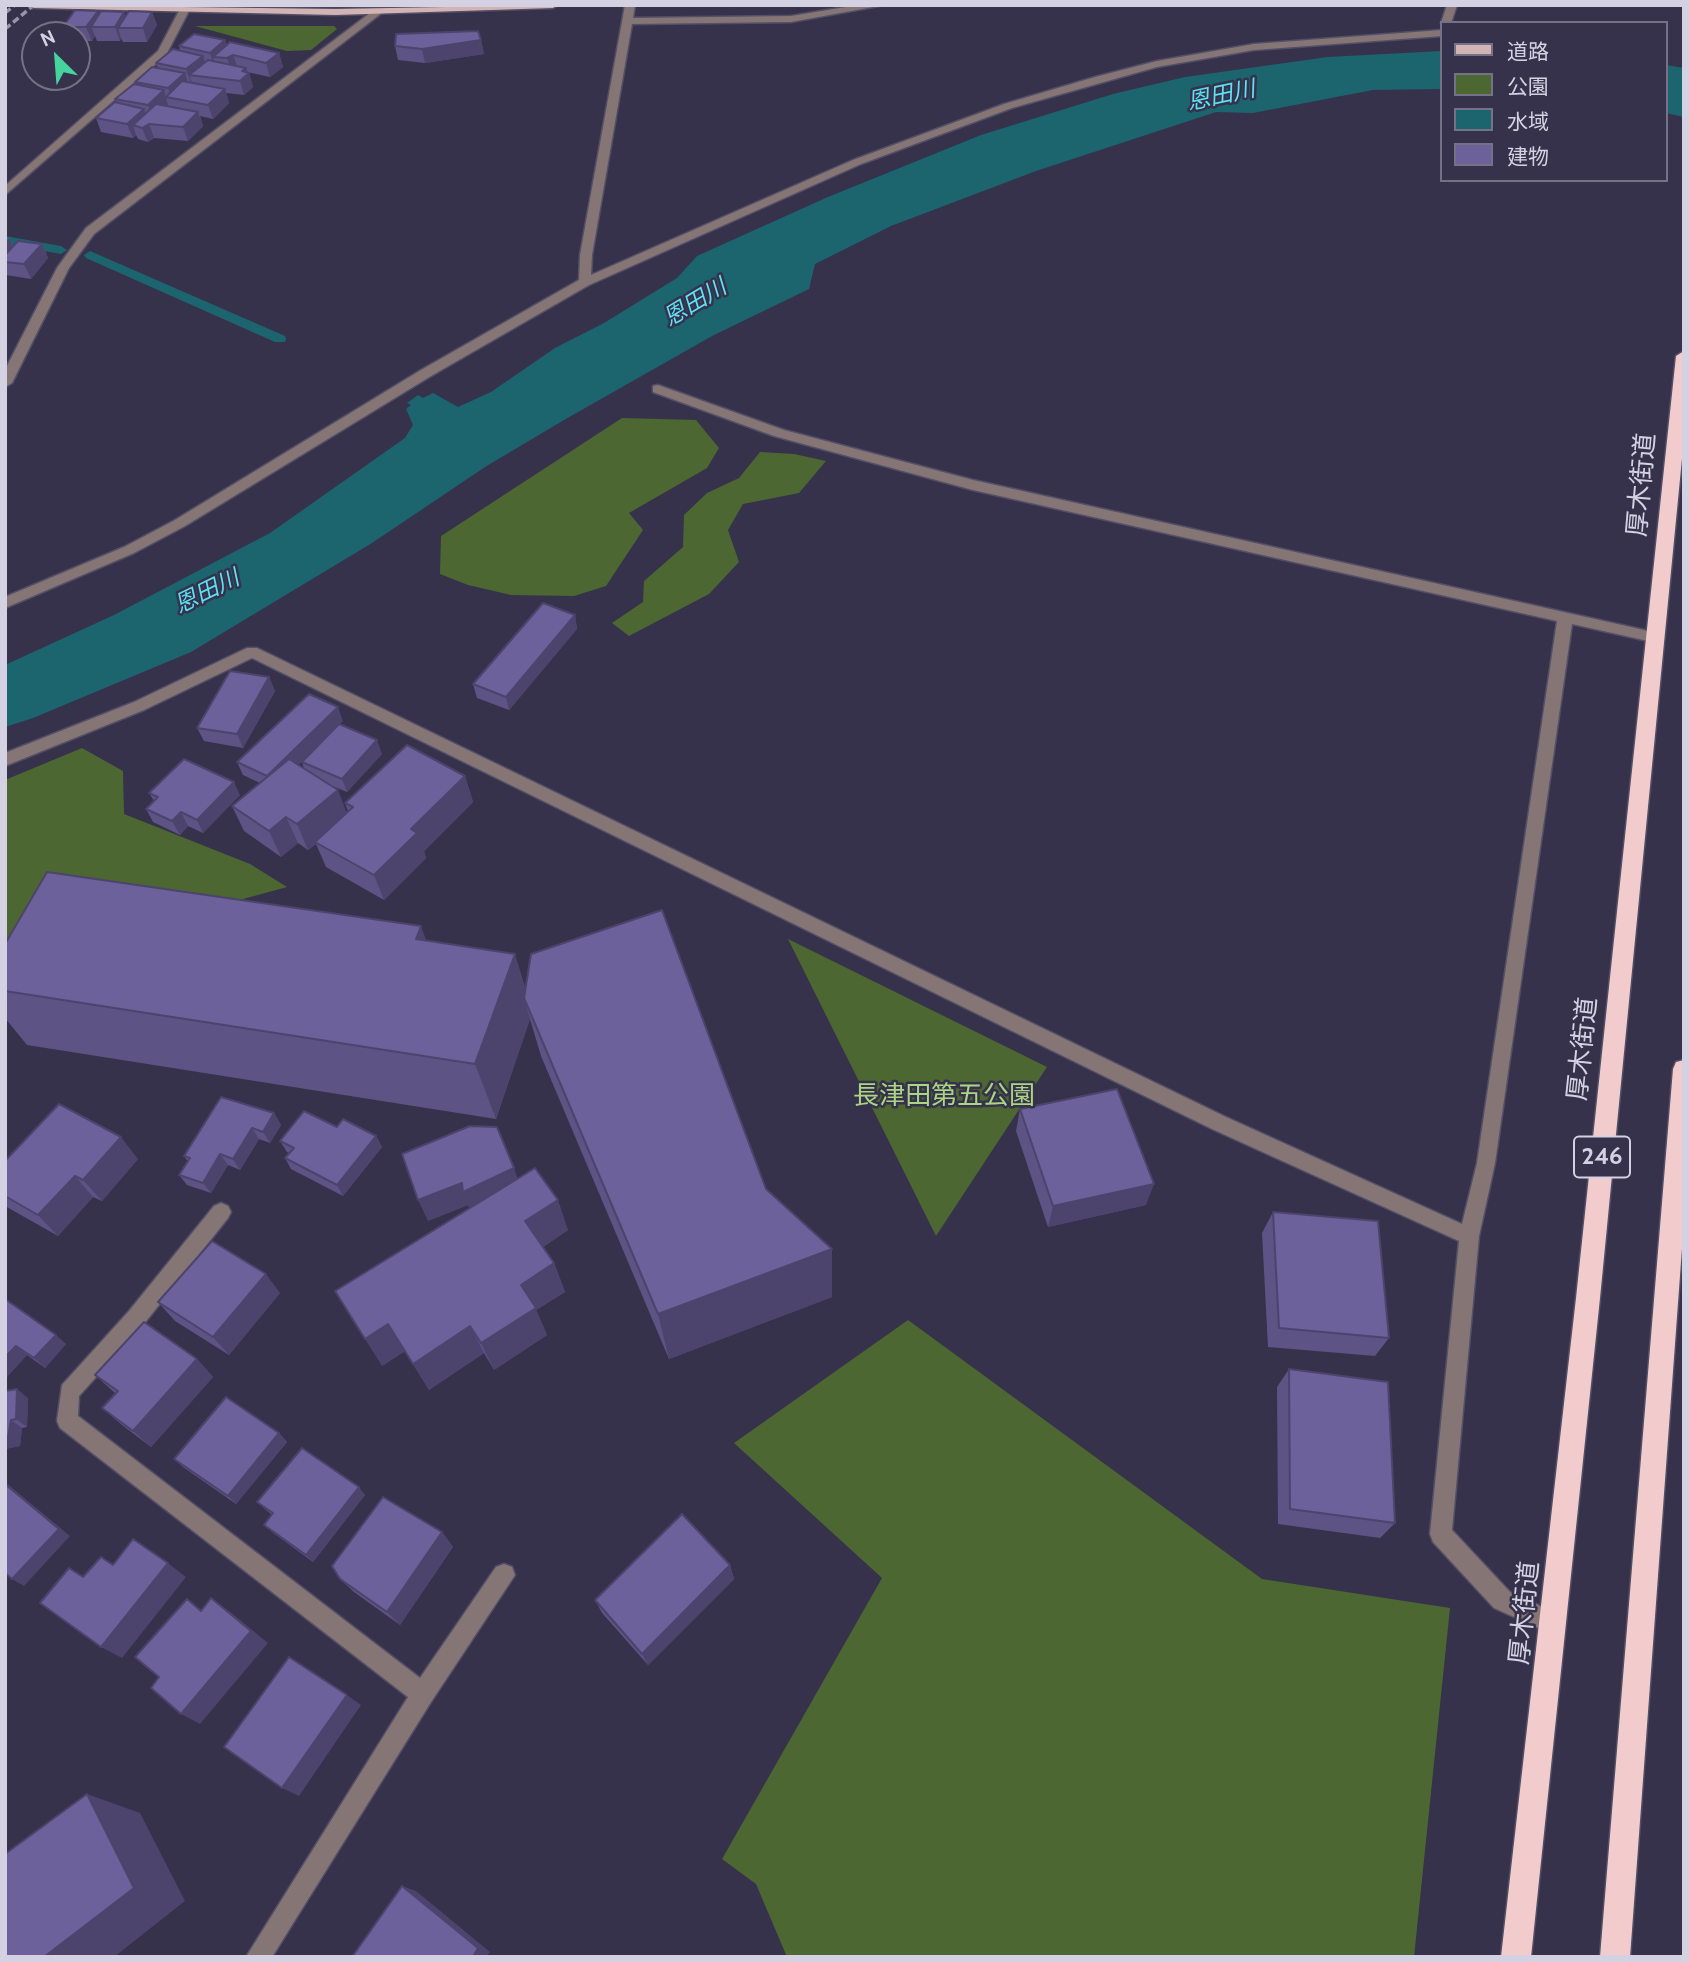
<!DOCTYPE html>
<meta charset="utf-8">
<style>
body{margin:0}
#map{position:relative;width:1689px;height:1962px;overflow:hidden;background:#36324b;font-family:Cabin,"Noto Sans JP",sans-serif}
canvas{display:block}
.frame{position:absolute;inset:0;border:7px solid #d4d2e2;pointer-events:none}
.legend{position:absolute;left:1440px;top:21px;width:228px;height:161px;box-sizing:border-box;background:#36324b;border:2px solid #757287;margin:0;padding:9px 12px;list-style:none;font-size:21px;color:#d4d2e2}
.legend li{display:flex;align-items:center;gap:14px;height:35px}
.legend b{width:35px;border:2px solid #757287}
.north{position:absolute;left:21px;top:21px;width:70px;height:70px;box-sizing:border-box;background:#36324b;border:2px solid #757287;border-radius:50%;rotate:335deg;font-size:19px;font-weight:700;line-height:28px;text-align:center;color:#d4d2e2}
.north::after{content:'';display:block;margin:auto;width:24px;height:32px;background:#46d49e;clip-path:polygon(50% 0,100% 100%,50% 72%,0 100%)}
</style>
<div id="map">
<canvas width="1689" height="1962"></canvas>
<div class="frame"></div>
<ul class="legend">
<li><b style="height:9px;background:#d3b4b4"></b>道路</li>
<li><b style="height:19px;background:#4c6732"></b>公園</li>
<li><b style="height:19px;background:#1c656f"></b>水域</li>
<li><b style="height:19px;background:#6c619a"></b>建物</li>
</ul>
<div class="north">N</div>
</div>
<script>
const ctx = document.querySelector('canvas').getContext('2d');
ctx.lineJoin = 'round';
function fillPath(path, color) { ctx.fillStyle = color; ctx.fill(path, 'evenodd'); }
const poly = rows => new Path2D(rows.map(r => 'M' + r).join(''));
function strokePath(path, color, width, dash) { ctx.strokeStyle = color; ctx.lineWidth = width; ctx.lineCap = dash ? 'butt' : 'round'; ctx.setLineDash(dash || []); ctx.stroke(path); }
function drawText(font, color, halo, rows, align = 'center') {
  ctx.font = font + ' Cabin,"Noto Sans JP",sans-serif'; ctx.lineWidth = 5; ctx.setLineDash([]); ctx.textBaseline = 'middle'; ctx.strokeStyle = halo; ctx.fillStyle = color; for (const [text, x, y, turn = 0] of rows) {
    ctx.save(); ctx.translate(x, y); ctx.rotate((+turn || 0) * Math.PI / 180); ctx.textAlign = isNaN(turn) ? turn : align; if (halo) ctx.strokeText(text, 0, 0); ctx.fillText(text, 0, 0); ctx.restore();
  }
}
fillPath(poly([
 [195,26,334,26,337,29,311,50,287,51],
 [622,418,696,420,719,448,707,468,629,513,643,530,606,586,574,596,511,595,468,585,440,574,441,536],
 [760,452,794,454,826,461,799,493,743,504,728,530,739,562,709,594,629,636,612,623,643,602,644,581,683,547,684,515,707,493,739,478],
 [82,748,123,771,124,814,250,864,287,887,5,964,5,780],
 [788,939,1047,1067,936,1236],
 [908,1320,1262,1579,1450,1608,1414,1957,787,1957,756,1884,722,1859,882,1578,734,1443]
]), '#4c6732');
fillPath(poly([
 [1442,51,1442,89,1373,90,1253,113,1216,112,1036,171,891,226,815,264,809,289,712,336,564,420,485,467,372,543,191,652,33,718,5,727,5,665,114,615,270,533,405,438,413,425,406,409,411,405,407,403,418,395,423,398,433,393,458,407,491,392,555,348,604,323,677,278,697,256,828,197,981,135,1113,94,1185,77,1328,57],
 [1666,65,1684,68,1684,117,1666,113]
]), '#1c656f');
fillPath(poly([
 [5,236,61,246,67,250,61,254,5,244,5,236],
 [90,251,285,336,286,339,285,342,275,342,86,258,84,255,90,251]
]), '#1c656f');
const minor = poly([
 [625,5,635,5,633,18,791,16,858,5,884,5,791,22,632,24,592,255,591,275,853,160,1004,104,1095,77,1157,61,1254,44,1442,30,1442,36,1254,50,1157,67,1012,108,861,164,589,285,431,376,185,526,134,553,5,608,5,597,124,547,175,520,421,370,579,280,580,255,625,5],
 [1447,5,1457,5,1451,23,1442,23,1442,25,1441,23,1447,5],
 [181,7,190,9,166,55,5,195,5,186,158,51,181,7],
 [374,10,383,12,94,234,69,268,12,383,5,387,5,370,57,268,86,228,374,10],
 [658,385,784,430,973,480,1662,634,1664,638,1662,642,1657,643,1572,624,1495,1163,1479,1236,1452,1530,1510,1592,1562,1616,1565,1624,1562,1632,1554,1635,1494,1608,1433,1542,1430,1534,1459,1241,1212,1129,252,658,144,710,5,766,5,753,134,702,247,648,257,648,1226,1117,1462,1224,1477,1163,1557,621,973,490,774,436,653,392,653,386,658,385],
 [221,1203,228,1206,231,1212,228,1218,143,1325,79,1396,78,1416,420,1678,496,1567,504,1564,512,1567,515,1575,431,1702,272,1957,246,1957,408,1697,60,1428,57,1421,62,1385,129,1311,214,1206,221,1203]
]);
const major = poly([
 [28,5,335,9,558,5,553,8,335,15,33,8,28,5]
]);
const highway = poly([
 [1684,351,1684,438,1600,1298,1531,1957,1501,1957,1576,1298,1676,356,1684,351],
 [1684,1060,1684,1221,1630,1957,1600,1957,1673,1069,1676,1062,1684,1060]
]);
strokePath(minor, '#524f66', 3);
strokePath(major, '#524f66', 3);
strokePath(highway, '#524f66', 3);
fillPath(minor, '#857575');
fillPath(major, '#d3b4b4');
fillPath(highway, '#f2cccc');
strokePath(poly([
 [5,13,15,5],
 [5,29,34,5]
]), '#9794a7', 3.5, [7, 3.5]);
fillPath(poly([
 [124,12,125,17,152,12,157,25,147,42,123,42,121,38,120,41,97,41,95,36,92,41,77,41,77,35,67,35,63,27,99,15],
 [225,40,227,45,279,53,283,67,270,77,247,72,249,73,253,87,244,95,226,93,229,103,213,119,200,116,203,126,188,141,154,138,148,142,138,139,136,135,133,138,101,132,96,118,117,103,115,99,136,84,135,82,158,68,156,63,180,51,179,46],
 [481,40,484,54,425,63,398,60,395,46],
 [5,237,9,238,13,246,42,244,48,258,31,279,6,275],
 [575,615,577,629,509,710,477,698,473,684],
 [269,677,275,691,243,748,204,741,197,728],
 [343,721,339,724,382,754,347,792,330,785,346,812,348,811,345,803,465,776,473,802,424,851,426,858,384,900,326,867,316,844,308,850,298,843,281,857,244,831,232,806,260,783,243,775,237,762],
 [322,742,302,762,304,769,298,765],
 [149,793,240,795,203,833,188,826,180,835,153,822,146,809,154,801],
 [427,940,526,988,766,1189,832,1297,669,1359,541,1056,530,1019,496,1119,27,1045,5,1018,5,944],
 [1020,1109,1146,1205,1048,1227,1016,1131],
 [274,1113,281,1125,270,1143,259,1139,240,1170,228,1165,211,1193,187,1185,179,1175,188,1162,184,1156],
 [337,1127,376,1136,382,1147,343,1196,291,1169,285,1158,289,1153,287,1152,280,1141],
 [138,1159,102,1201,93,1197,58,1236,5,1206,5,1161],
 [518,1179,568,1230,543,1247,554,1263,565,1292,536,1310,547,1335,494,1370,484,1353,429,1390,405,1351,382,1366,470,1208,468,1205,428,1221],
 [1273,1212,1389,1338,1375,1356,1268,1347,1262,1233],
 [280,1293,229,1355,175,1321,158,1302],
 [5,1299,66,1344,45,1368,27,1355,5,1379],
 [197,1359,213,1377,151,1447,122,1425,102,1408,115,1393,95,1375],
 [1289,1369,1395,1523,1380,1538,1278,1524,1277,1387],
 [5,1391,28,1398,27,1427,22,1428,20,1446,5,1449],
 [279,1433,287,1442,236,1504,183,1467,174,1459],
 [365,1495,313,1562,272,1532,264,1525,272,1515,257,1502],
 [442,1532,453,1547,400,1625,354,1592,340,1579],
 [730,1565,734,1579,648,1665,602,1613,595,1600]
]), '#5d5384');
fillPath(poly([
 [98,11,103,25,91,27,95,36,92,41,86,27],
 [124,12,129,26,118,28,121,38,120,41,115,27],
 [152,12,157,25,147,42,143,28],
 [225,40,230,54,213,57,215,66,214,66,210,53],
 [481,40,484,54,425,63,422,49],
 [279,53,283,67,270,77,266,63],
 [233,55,238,69,232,72,227,58],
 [203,56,207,70,189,75,192,83,191,83,186,69],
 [246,68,248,74,249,73,253,87,244,95,240,81,242,71],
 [185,73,189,87,172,98,168,88],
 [225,89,229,103,213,119,208,105],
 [164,90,168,105,153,119,148,105],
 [144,109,154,138,148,142,142,128,133,125,136,135,133,138,127,124],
 [198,112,203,126,188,141,183,127],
 [9,238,15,252,5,262,5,242],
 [42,244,48,258,31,279,24,264],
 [575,615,577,629,509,710,506,697],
 [269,677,275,691,243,748,237,734],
 [338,707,343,721,273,790,267,776],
 [377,740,382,754,347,792,342,779],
 [465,776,473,802,424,851,426,858,384,900,374,875,411,829],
 [234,782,240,795,203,833,197,820],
 [338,790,348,816,315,842,316,844,308,850,297,824],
 [181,812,188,826,180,835,172,821],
 [286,817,298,843,281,857,269,831],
 [421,926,443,986,416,939],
 [515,954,533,1012,524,998,530,1019,496,1119,475,1064],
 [274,1113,281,1125,270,1143,263,1132],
 [252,1128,259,1139,240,1170,233,1159],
 [376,1136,382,1147,343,1196,337,1185],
 [121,1137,138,1159,102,1201,83,1180],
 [220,1154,228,1165,211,1193,203,1183],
 [514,1168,522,1190,472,1213,468,1205,428,1221,418,1200,462,1183],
 [75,1176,93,1197,58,1236,38,1215],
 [1154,1184,1146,1205,1048,1227,1053,1206],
 [558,1200,568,1230,536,1251,525,1221],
 [832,1249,832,1297,669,1359,658,1314],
 [554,1263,565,1292,536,1310,547,1335,494,1370,481,1343,521,1285],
 [266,1274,280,1293,229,1355,213,1337],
 [388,1324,405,1351,382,1366,365,1339],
 [470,1326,484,1353,429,1390,413,1364],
 [56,1335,66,1344,45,1368,34,1358],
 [16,1346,27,1355,5,1379,5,1357],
 [197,1359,213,1377,151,1447,133,1431],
 [17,1389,28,1398,27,1427,16,1419],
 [11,1420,22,1428,20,1446,5,1449,5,1438],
 [279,1433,287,1442,236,1504,228,1496],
 [5,1482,70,1536,24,1586,12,1579],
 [359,1487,365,1495,313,1562,306,1555],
 [442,1532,453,1547,400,1625,387,1612],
 [168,1563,186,1577,122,1658,101,1647],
 [730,1565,734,1579,648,1665,642,1654],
 [211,1598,229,1611,268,1643,200,1724,181,1714],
 [347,1695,361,1705,299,1796,282,1788],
 [87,1794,140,1813,185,1901,114,1957,44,1957],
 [402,1886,416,1891,490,1952,486,1957,473,1957]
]), '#4c446c');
const building = poly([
 [75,10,98,11,86,27,63,27,75,10],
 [101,11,124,12,115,27,91,27,101,11],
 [129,11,152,12,143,28,118,28,129,11],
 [478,31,481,40,422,49,395,46,396,34,478,31],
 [194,34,225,40,210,53,179,46,194,34],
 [230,42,279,53,266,63,233,55,227,58,213,57,230,42],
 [173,49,203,56,186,69,156,63,173,49],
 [208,60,246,68,242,71,249,73,240,81,189,75,208,60],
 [152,67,185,73,168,88,135,82,152,67],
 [182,81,225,89,208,105,166,97,182,81],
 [134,84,164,90,148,105,115,99,134,84],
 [115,102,144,109,127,124,96,118,115,102],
 [156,104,198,112,183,127,149,124,142,128,133,125,156,104],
 [18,241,42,244,24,264,5,262,5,255,18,241],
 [543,603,575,615,506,697,473,684,543,603],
 [230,671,269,677,237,734,197,728,230,671],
 [309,694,338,707,267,776,237,762,309,694],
 [339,724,377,740,342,779,302,762,339,724],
 [407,745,465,776,411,829,417,833,374,875,315,842,353,807,345,803,407,745],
 [184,759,234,782,197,820,181,812,172,821,146,809,158,797,149,793,184,759],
 [289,759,338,790,297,824,286,817,269,831,232,806,289,759],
 [47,872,421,926,416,939,515,954,475,1064,5,991,5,944,47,872],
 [662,910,766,1189,832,1249,658,1314,524,998,531,954,662,910],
 [1117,1089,1154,1184,1053,1206,1020,1109,1117,1089],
 [221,1097,274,1113,263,1132,252,1128,233,1159,220,1154,203,1183,179,1175,190,1158,184,1156,221,1097],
 [59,1104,121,1137,83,1180,75,1176,38,1215,5,1196,5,1161,59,1104],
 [304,1111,337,1127,343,1119,376,1136,337,1185,285,1158,294,1148,280,1141,304,1111],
 [470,1126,497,1127,514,1168,463,1192,462,1183,418,1200,402,1154,470,1126],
 [535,1168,558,1200,525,1221,554,1263,521,1285,536,1308,481,1343,470,1326,413,1364,388,1324,365,1339,335,1291,535,1168],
 [1273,1212,1378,1221,1389,1338,1279,1328,1273,1212],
 [212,1241,266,1274,213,1337,158,1302,212,1241],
 [5,1299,56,1335,34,1358,16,1346,5,1357,5,1299],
 [144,1322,197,1359,133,1431,102,1408,118,1391,95,1375,144,1322],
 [1289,1369,1388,1382,1395,1523,1290,1509,1289,1369],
 [17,1389,16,1419,11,1420,8,1437,5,1438,5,1391,17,1389],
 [226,1397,279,1433,228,1496,174,1459,226,1397],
 [302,1448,359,1487,306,1555,264,1525,273,1513,257,1502,302,1448],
 [5,1484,59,1529,12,1579,5,1573,5,1484],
 [383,1497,442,1532,387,1612,340,1579,332,1566,383,1497],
 [682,1514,730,1565,642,1654,595,1600,682,1514],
 [133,1539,168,1563,101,1647,40,1603,69,1568,83,1577,101,1557,113,1565,133,1539],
 [211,1598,251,1631,181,1714,151,1688,159,1677,135,1657,187,1599,201,1611,211,1598],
 [289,1657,347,1695,282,1788,224,1747,289,1657],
 [87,1794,134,1888,44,1957,5,1957,5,1854,87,1794],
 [402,1886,478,1948,473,1957,352,1957,402,1886]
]);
fillPath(building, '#6c619a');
strokePath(building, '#4c446c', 2);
drawText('italic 23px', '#5ce2f5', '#36324b', [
 ["恩田川",1221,96,-12],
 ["恩田川",695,303,-31],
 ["恩田川",207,592,-26]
]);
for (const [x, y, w] of [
 [1602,1157,56]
]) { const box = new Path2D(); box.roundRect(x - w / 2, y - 20.5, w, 41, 5); ctx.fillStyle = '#36324b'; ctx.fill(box); strokePath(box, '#d4d2e2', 2); }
drawText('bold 24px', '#d4d2e2', null, [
 ["246",1602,1157]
]);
drawText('26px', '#d4d2e2', '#36324b', [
 ["厚木街道",1642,485,-85],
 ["厚木街道",1583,1049,-84],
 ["厚木街道",1525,1613,-84]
]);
drawText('26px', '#aad583', '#36324b', [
 ["長津田第五公園",944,1096]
]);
</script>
